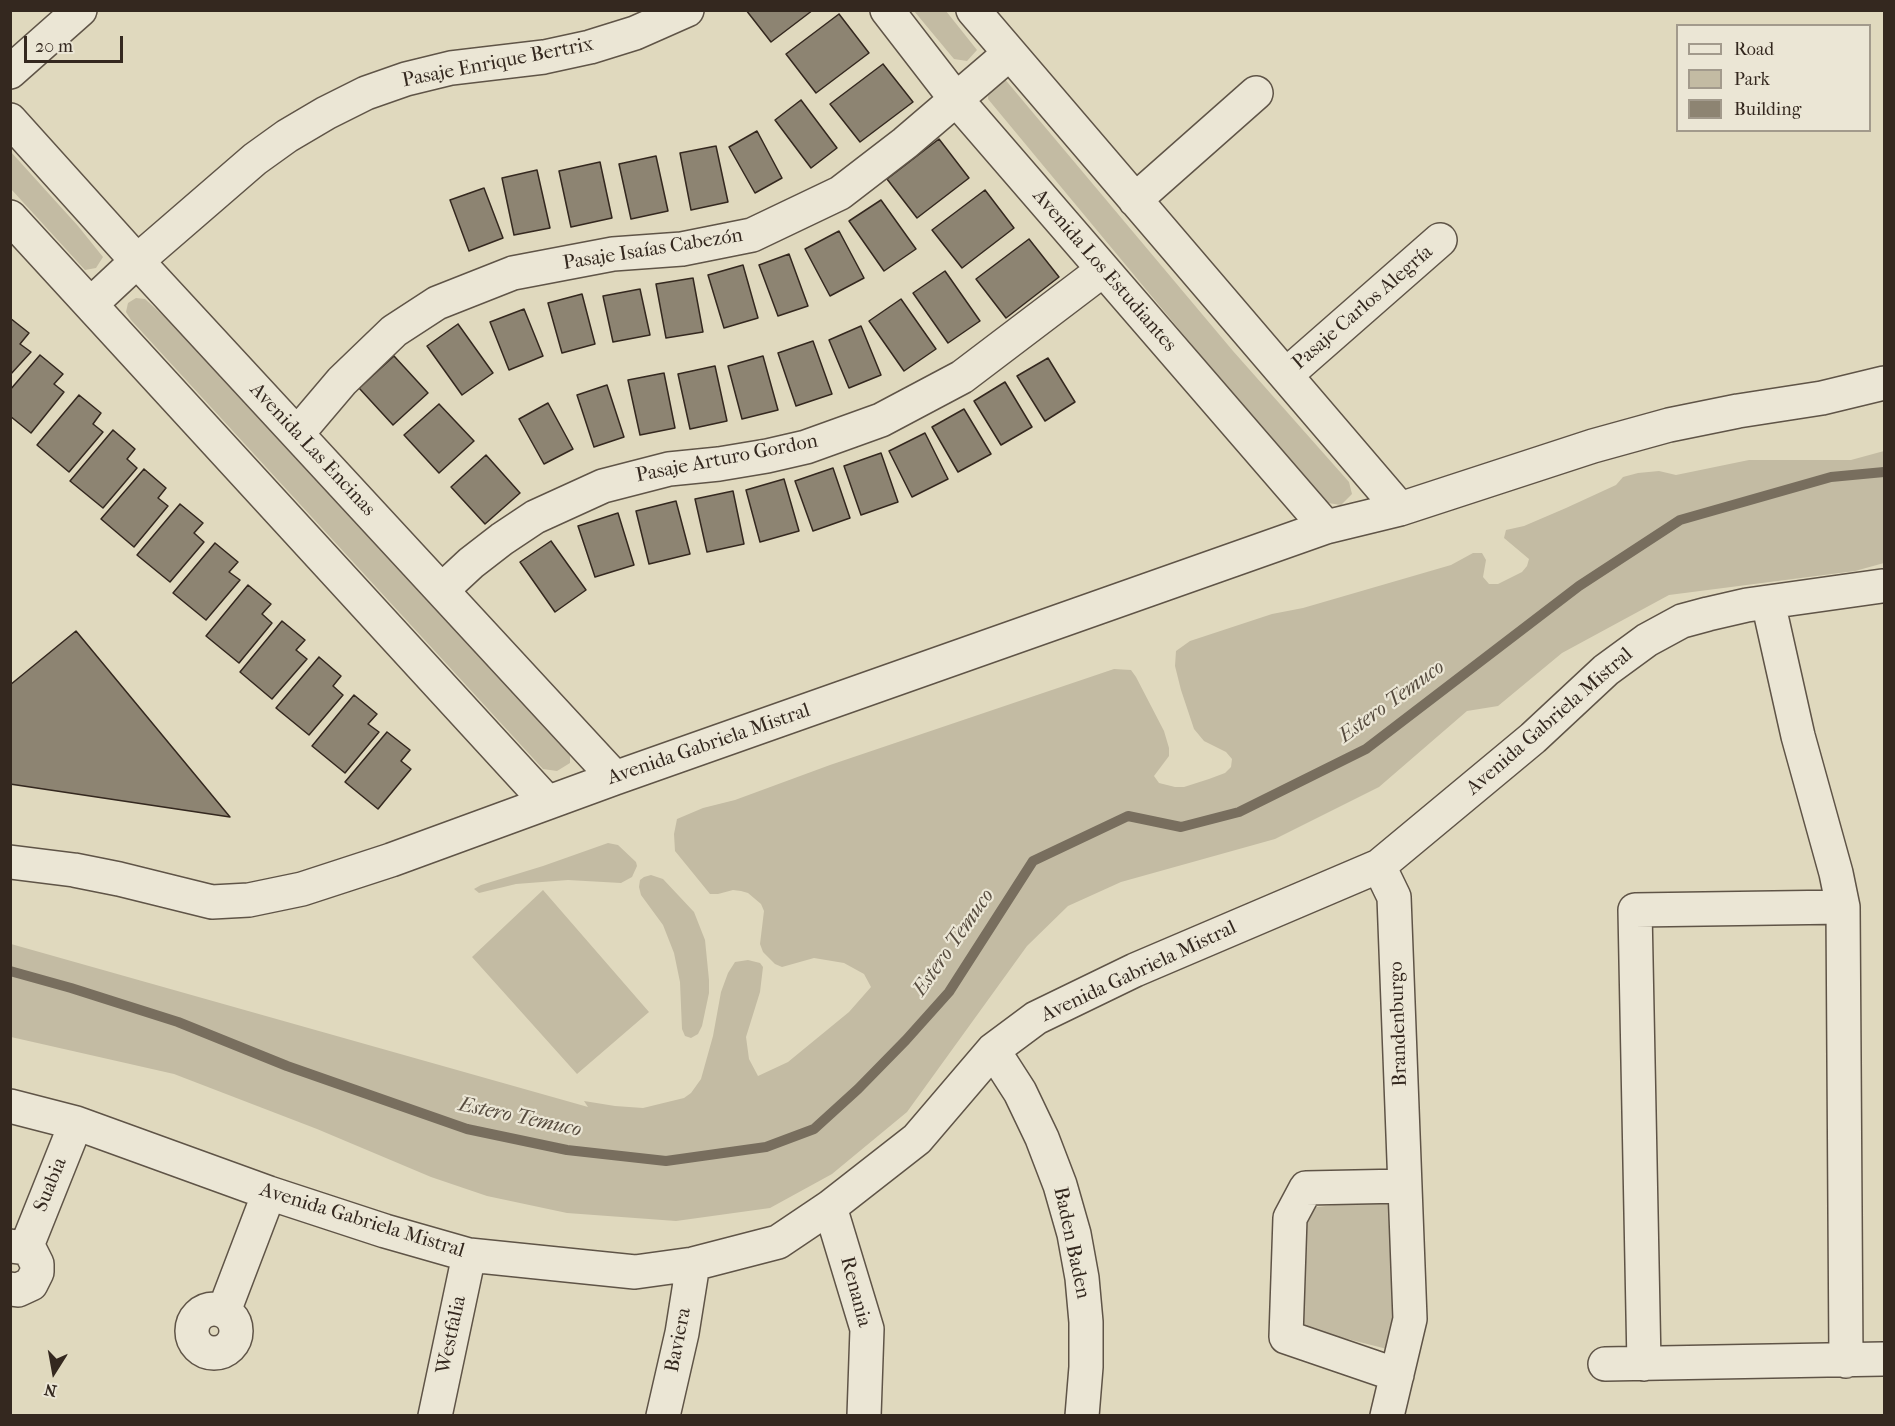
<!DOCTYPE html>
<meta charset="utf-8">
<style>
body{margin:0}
#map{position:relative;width:1895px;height:1426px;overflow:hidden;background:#e0d9be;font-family:"IM FELL French Canon",serif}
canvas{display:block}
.frame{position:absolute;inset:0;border:12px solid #34281f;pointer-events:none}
.legend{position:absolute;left:1676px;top:24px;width:195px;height:108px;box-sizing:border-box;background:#ebe6d5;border:2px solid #a29a8c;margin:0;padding:8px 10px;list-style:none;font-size:18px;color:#34281f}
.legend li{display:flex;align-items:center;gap:12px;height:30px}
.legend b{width:30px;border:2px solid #a29a8c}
.north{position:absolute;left:24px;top:1342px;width:60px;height:60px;-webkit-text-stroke:4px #ebe6d5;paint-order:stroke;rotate:191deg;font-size:16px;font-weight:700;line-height:24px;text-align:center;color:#34281f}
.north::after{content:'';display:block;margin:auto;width:21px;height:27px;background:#34281f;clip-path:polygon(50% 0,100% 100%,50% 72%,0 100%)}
.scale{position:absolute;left:24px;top:36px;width:99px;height:27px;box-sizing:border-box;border:3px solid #34281f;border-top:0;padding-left:8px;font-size:18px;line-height:21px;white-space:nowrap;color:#34281f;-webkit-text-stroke:4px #ebe6d5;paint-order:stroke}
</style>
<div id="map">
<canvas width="1895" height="1426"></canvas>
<div class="frame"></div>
<ul class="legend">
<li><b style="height:8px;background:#ebe6d5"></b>Road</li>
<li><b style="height:16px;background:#c3bba3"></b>Park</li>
<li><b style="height:16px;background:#8d8472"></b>Building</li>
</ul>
<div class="north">N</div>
<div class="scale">20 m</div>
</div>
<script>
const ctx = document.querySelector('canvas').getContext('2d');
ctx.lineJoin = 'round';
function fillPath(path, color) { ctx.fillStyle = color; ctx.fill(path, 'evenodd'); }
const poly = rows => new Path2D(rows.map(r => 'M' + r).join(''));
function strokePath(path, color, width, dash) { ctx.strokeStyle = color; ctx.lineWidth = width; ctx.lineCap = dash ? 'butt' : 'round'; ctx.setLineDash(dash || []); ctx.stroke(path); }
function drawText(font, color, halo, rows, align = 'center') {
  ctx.font = font + ' "IM FELL French Canon",serif'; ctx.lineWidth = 4.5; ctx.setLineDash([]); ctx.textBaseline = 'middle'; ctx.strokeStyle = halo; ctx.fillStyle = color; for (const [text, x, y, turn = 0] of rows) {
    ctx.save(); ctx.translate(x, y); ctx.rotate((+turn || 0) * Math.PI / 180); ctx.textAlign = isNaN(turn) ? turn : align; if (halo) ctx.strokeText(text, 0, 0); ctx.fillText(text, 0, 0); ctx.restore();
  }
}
fillPath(poly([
 [914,11,946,11,977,50,967,61,954,59],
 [1003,77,1233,351,1349,482,1352,494,1341,505,1328,503,1217,375,988,99,989,81],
 [11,152,78,226,103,257,96,268,85,270,11,189],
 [136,298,145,299,167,319,570,749,570,763,557,771,543,769,131,320,126,312,128,303],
 [1884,451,1884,563,1855,571,1669,595,1562,653,1498,706,1467,711,1379,787,1275,839,1121,882,1068,906,1027,946,907,1112,832,1174,770,1208,676,1221,567,1213,487,1196,431,1177,317,1129,174,1074,11,1037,11,944,588,1107,584,1101,615,1106,643,1108,684,1098,691,1093,701,1079,713,1036,721,992,728,973,735,962,748,960,760,963,763,967,760,992,746,1037,749,1059,758,1076,788,1062,849,1012,871,987,864,974,844,963,814,958,782,967,775,964,763,952,760,944,764,911,761,904,748,893,741,891,733,890,718,894,710,894,675,851,674,834,677,819,703,808,735,800,830,765,1114,669,1131,670,1136,677,1164,731,1169,748,1169,756,1154,776,1159,783,1175,787,1184,787,1209,779,1225,773,1231,767,1232,759,1226,752,1204,741,1194,729,1181,690,1175,666,1176,651,1190,641,1272,614,1303,608,1451,565,1473,553,1482,553,1486,560,1483,577,1489,584,1498,584,1522,572,1527,566,1529,559,1504,538,1506,530,1524,526,1566,508,1616,485,1623,477,1638,473,1659,471,1676,475,1749,460,1851,460],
 [608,843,618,845,636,862,637,866,632,877,621,883,568,880,516,884,479,893,474,889,481,885,543,866],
 [651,875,663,879,694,912,705,940,709,980,709,993,702,1026,698,1034,691,1038,685,1036,682,1029,680,982,674,953,663,925,641,895,639,887,640,880,644,877],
 [543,890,649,1012,577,1074,472,957],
 [1387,1199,1402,1305,1395,1351,1304,1328,1298,1233,1308,1208]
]), '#c3bba3');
strokePath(poly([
 [10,971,71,988,178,1022,287,1066,467,1129,567,1150,666,1161,766,1147,814,1129,858,1089,906,1040,949,992,1033,861,1128,816,1181,827,1239,812,1366,749,1579,586,1680,520,1831,477,1884,472]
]), '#786e5e', 10);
const building = poly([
 [746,10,813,10,771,42,746,10],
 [839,14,869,53,816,93,786,54,839,14],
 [883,64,913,102,860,142,830,104,883,64],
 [801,100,837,148,811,168,775,120,801,100],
 [757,131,782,178,755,193,729,147,757,131],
 [939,139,969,178,917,218,887,179,939,139],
 [716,146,728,202,691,210,680,153,716,146],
 [656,156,668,211,631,219,619,164,656,156],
 [600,162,612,218,571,227,559,171,600,162],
 [537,170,550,228,514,235,502,178,537,170],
 [484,188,503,238,469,251,450,200,484,188],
 [985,190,1014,228,962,268,932,230,985,190],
 [881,200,916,249,884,271,849,221,881,200],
 [839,231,864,278,830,296,805,249,839,231],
 [1029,239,1059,277,1006,318,976,279,1029,239],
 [789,254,808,306,778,316,759,265,789,254],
 [743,265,758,318,724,328,708,275,743,265],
 [945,271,980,321,948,343,913,293,945,271],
 [693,278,703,332,666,338,656,284,693,278],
 [640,289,650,335,613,342,603,296,640,289],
 [582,294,595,344,562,353,548,303,582,294],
 [901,299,936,349,904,371,869,321,901,299],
 [524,309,543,356,509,370,490,322,524,309],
 [10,318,29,333,20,344,31,352,10,375,10,318],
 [458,324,493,373,462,395,427,346,458,324],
 [861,326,881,375,849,388,829,340,861,326],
 [813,341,832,394,796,406,778,353,813,341],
 [40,355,63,374,54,384,64,392,31,433,10,416,10,390,40,355],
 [394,356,428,393,393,425,359,388,394,356],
 [763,356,778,410,742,419,728,366,763,356],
 [1048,358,1075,402,1045,421,1017,376,1048,358],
 [715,366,727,421,690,429,678,374,715,366],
 [664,373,675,428,640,435,628,380,664,373],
 [1005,382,1032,427,1001,445,974,401,1005,382],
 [607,385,624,437,594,447,577,395,607,385],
 [79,395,101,413,93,424,103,432,69,472,37,445,79,395],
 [548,403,573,449,544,464,519,419,548,403],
 [439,404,474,441,439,473,404,435,439,404],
 [964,409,991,454,958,472,932,427,964,409],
 [113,430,135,449,127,459,137,468,103,508,70,481,113,430],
 [925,433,948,479,912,497,889,451,925,433],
 [881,453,898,502,861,515,844,466,881,453],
 [486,455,520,493,485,524,451,487,486,455],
 [833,468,850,518,813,531,795,481,833,468],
 [144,469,166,488,158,498,168,506,134,547,101,519,144,469],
 [784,479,799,531,760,542,746,490,784,479],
 [733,491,744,544,707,552,695,499,733,491],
 [676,501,690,554,649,564,636,511,676,501],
 [180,504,203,523,194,533,204,542,170,582,137,555,180,504],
 [618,513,634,565,595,577,578,526,618,513],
 [551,541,586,590,555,612,520,562,551,541],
 [215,543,238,562,229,572,240,580,206,620,173,593,215,543],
 [248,585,271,604,262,614,272,623,239,663,206,636,248,585],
 [282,621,305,640,296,650,307,659,272,699,240,672,282,621],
 [76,631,230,817,10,784,10,685,76,631],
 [319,657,341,676,333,686,343,695,309,735,276,708,319,657],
 [354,695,377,714,368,724,379,732,345,773,312,746,354,695],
 [387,732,410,750,401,761,411,769,378,809,345,782,387,732]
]);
fillPath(building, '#8d8472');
strokePath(building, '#34281f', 1.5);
const minor = poly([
 [887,10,955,98,1326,527],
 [973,10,1400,509],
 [10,72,80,10],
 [10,120,137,261,615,778],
 [1135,200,1256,93],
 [10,217,547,802],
 [91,304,137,261,255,159,287,136,326,113,366,93,406,79,451,68,544,57,590,47,635,33,687,10],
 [1286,375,1440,240],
 [297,434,342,381,394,331,437,303,513,273,613,254,682,249,752,235,840,193,905,143,1009,54],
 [442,590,471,563,502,539,535,517,603,486,669,469,719,464,767,456,806,447,881,420,962,377,1103,270],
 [1768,602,1798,736,1836,873,1843,907,1846,1361],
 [10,862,74,870,119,879,212,902,249,900,302,889,391,860,615,778,1326,527,1400,509,1593,446,1669,425,1738,411,1822,398,1884,383],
 [1379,866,1394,897,1410,1319,1387,1416],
 [993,1050,1020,1092,1042,1138,1060,1185,1074,1234,1082,1278,1086,1322,1086,1367,1082,1416],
 [10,1106,76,1123,269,1193,385,1231,469,1255,635,1272,693,1264,778,1242,830,1207,917,1139,993,1050,1036,1018,1135,970,1379,866,1533,738,1606,670,1647,640,1682,621,1708,614,1747,605,1882,586],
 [830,1207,867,1329,864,1416],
 [10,1246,26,1248,31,1252,37,1264,37,1272,31,1284,18,1290,10,1289],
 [26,1248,76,1123],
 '192 1331a22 22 0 1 1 44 0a22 22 0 1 1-44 0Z',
 [224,1311,269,1193],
 [1605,1364,1883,1359],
 [1644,1364,1635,910,1843,907],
 [1397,1375,1286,1337,1290,1218,1306,1188,1405,1186],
 [435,1416,469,1255],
 [663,1416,682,1333,693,1264]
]);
strokePath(minor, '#5f5447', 36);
strokePath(minor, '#ebe6d5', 33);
drawText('20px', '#34281f', '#ebe6d5', [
 ["Pasaje Enrique Bertrix",498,63,-11],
 ["Pasaje Isaías Cabezón",653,250,-9],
 ["Avenida Los Estudiantes",1104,271,49],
 ["Pasaje Carlos Alegría",1363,308,-41],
 ["Avenida Las Encinas",312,450,47],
 ["Pasaje Arturo Gordon",727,459,-11],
 ["Avenida Gabriela Mistral",1550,722,-41],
 ["Avenida Gabriela Mistral",709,745,-19],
 ["Avenida Gabriela Mistral",1139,972,-25],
 ["Brandenburgo",1399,1024,-92],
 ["Suabia",51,1185,-68],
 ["Avenida Gabriela Mistral",362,1221,17],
 ["Baden Baden",1071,1243,78],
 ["Renania",855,1292,75],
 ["Westfalia",452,1335,-78],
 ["Baviera",679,1340,-79]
]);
drawText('italic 21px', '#564b3e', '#ebe6d5', [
 ["Estero Temuco",1392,702,-36],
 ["Estero Temuco",954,943,-55],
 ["Estero Temuco",520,1118,12]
]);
</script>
